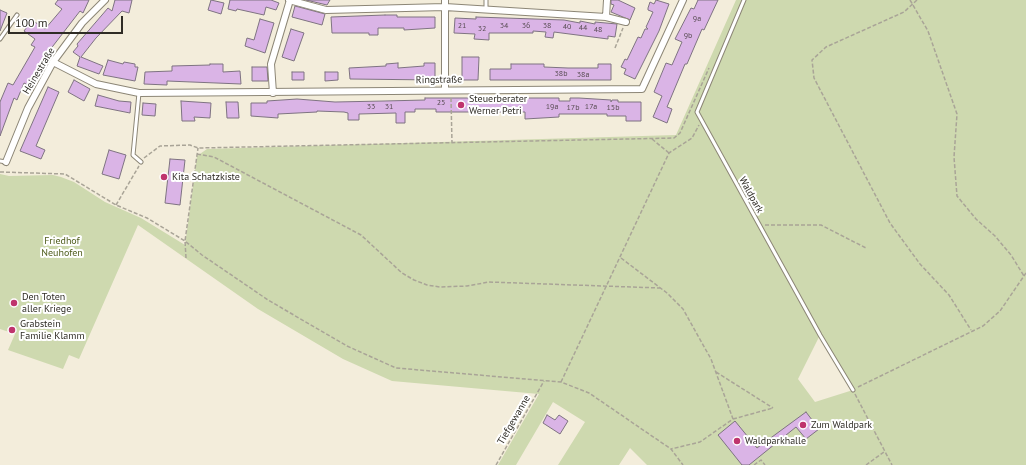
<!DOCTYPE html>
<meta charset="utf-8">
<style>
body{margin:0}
#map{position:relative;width:1026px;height:465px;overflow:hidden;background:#f3eddb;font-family:"PT Sans",sans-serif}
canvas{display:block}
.scale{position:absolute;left:8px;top:16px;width:115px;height:18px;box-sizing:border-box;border:2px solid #2f2c25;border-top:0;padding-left:5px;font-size:12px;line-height:14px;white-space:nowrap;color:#2f2c25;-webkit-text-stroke:3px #fff;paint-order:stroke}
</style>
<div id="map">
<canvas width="1026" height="465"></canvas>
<div class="scale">100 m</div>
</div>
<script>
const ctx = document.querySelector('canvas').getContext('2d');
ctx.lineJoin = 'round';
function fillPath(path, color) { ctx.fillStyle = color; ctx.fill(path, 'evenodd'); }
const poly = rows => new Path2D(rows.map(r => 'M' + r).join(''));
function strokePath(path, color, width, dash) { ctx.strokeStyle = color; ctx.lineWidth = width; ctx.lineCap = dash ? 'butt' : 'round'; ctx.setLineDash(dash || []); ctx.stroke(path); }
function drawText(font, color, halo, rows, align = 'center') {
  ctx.font = font + ' "PT Sans",sans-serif'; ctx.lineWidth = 4; ctx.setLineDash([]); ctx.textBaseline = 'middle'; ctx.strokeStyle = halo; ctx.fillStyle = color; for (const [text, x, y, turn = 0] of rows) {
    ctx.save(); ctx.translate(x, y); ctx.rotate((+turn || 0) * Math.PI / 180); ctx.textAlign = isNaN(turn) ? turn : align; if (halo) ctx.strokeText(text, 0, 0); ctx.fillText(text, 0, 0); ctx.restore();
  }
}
fillPath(poly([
 [736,0,1026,0,1026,465,647,465,630,448,619,465,558,465,585,422,553,402,516,465,498,465,539,394,392,381,343,359,258,309,138,225,79,359,69,355,63,369,8,350,15,334,0,329,0,174,9,176,53,175,61,177,74,182,105,202,141,218,185,245,197,156,207,149,676,135],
 [820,335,853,390,815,402,798,379]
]), '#ced9af');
const building = poly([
 [58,0,89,0,83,13,80,11,46,55,28,85,24,83,17,100,14,98,0,136,0,102,8,83,13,85,35,47,31,45,35,39,24,31,32,20,45,29,62,9,55,4,58,0],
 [115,0,132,0,129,13,122,11,96,38,81,57,103,66,99,74,77,66,80,57,73,52,78,46,77,44,108,8,112,11,115,0],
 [211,0,224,3,221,14,208,10,211,0],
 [230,0,271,0,279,3,276,10,266,7,264,15,237,9,236,11,228,9,230,0],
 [306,0,330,0,327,5,306,0],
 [611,0,618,0,635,8,630,20,611,12,614,5,611,4,611,0],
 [656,0,669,4,659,31,635,79,624,74,626,69,621,67,625,59,627,60,638,37,641,38,645,29,648,29,646,27,653,12,648,10,648,8,650,2,654,4,656,0],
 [698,0,718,0,704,30,702,29,687,64,685,64,667,107,672,109,667,123,653,117,662,96,654,92,666,63,672,65,682,42,675,39,691,8,694,9,698,0],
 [295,6,325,14,322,25,292,17,295,6],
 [0,10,7,13,0,31,0,10],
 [385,15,397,15,397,17,435,17,435,28,404,30,404,28,378,28,378,35,369,35,369,33,332,33,331,17,385,15],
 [476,17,564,20,580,23,580,21,595,24,595,22,617,24,615,37,608,36,608,39,554,32,553,38,545,37,546,32,533,31,533,33,489,33,489,40,474,39,475,34,454,33,455,18,476,19,476,17],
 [260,19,274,23,265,53,245,46,247,38,254,40,260,19],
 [291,29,304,33,294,61,282,57,291,29],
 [462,57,479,57,478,80,462,80,462,57],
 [108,60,123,64,124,62,135,64,135,67,138,67,135,81,103,75,108,60],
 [398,63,398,68,424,66,424,63,435,63,435,80,350,79,349,68,386,66,386,64,398,63],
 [210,64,223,64,223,72,240,71,241,84,167,81,167,85,144,84,145,72,172,71,172,66,210,65,210,64],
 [511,64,544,64,544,67,568,68,598,68,598,64,611,64,611,80,490,80,490,69,511,69,511,64],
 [252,67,267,67,268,81,252,81,252,67],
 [292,72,304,72,304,80,292,80,292,72],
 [325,72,338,72,338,80,325,81,325,72],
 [74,80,90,89,84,101,68,92,74,80],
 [48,87,59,92,36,146,45,150,41,159,20,151,48,87],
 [98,95,119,101,131,102,130,113,95,106,98,95],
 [425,98,559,98,559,101,570,101,570,98,579,98,611,100,611,102,612,100,618,100,618,102,641,102,641,121,626,121,626,116,607,116,607,114,559,114,559,117,525,119,525,112,436,112,436,109,415,109,415,112,405,112,405,123,396,123,396,113,359,114,359,120,348,120,348,113,344,112,317,111,317,112,278,114,278,118,251,116,251,103,267,103,267,101,297,99,335,102,384,101,425,100,425,98],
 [181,101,211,103,210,118,194,117,195,121,182,121,181,101],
 [226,102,238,102,239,118,227,118,226,102],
 [143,103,156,104,155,116,142,115,143,103],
 [109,150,126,155,119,179,102,174,109,150],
 [170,159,185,160,180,205,165,203,170,159],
 [806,412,819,429,806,439,796,427,749,465,742,465,718,435,735,421,757,448,806,412],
 [547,415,555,420,559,415,568,421,560,434,543,423,547,415]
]);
fillPath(building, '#dab4e6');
strokePath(building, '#7e7381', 1);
const service = poly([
 [744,0,697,112,820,335,853,390],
 [486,9,486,0],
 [0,39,17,15],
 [139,93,133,155,141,162],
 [0,161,6,162]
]);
const minor = poly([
 [289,0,326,10,445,7,606,17,607,0],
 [445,0,445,90],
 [606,17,626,22],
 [53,62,96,84,139,93,642,89,683,0],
 [273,93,271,64,290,0],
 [6,162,28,108,53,62,82,23,105,0]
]);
strokePath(service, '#8c8676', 5);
strokePath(minor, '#8c8676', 8);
strokePath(poly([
 [910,0,928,31,957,114,954,157,957,196,976,219,995,236,1011,255,1024,276],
 [917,0,904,12,826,47,812,60,814,78,890,223,920,264,949,295,971,330],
 [615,48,623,28],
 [451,98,452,143],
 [652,139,669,153],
 [197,154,214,157,361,235,402,273,414,280,427,285,440,287,467,286,489,282,660,288],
 [144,158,160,146,190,145,198,148,674,138,680,133,709,68],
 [0,172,65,174,116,205,147,218,185,241,202,255,268,300,347,346,396,368,561,382,589,393,671,449,683,465],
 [116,205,139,166],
 [765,225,821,225,866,248],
 [186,258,185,241,198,148],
 [621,258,667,293,683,309,711,359,733,419,700,442,671,449],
 [716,372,773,408],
 [561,382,669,153,692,138,699,125],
 [858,387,983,326,1000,311,1026,273],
 [855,394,892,465],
 [733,419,773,408],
 [496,465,544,381],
 [754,465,761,460,765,465],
 [866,465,884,452]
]), '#a9a497', 1.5, [4, 2]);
strokePath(service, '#fff', 3);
strokePath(minor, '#fff', 6);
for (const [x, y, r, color] of [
 [461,105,4,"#bf346d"],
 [164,177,4,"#bf346d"],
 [14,303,4,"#bf346d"],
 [12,330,4,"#bf346d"],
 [803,425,4,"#bf346d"],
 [737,441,4,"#bf346d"]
]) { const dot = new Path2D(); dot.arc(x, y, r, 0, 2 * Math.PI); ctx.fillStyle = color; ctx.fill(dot); strokePath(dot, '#fff', 1.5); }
drawText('8px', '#5a4e55', null, [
 ["9a",697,19],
 ["21",462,26],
 ["34",504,26],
 ["36",526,26],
 ["38",547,26],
 ["40",567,27],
 ["44",583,28],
 ["32",482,29],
 ["48",598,30],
 ["9b",688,36],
 ["38b",561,74],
 ["38a",583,75],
 ["25",441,103],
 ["33",371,107],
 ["31",389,107],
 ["19a",552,107],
 ["17a",591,107],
 ["17b",573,108],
 ["15b",613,108]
]);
drawText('10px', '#2f2c25', '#fff', [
 ["Heinestraße",39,71,-59],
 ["Ringstraße",439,80,-1],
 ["Waldpark",751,195,61],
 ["Tiefgewanne",514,420,-60]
]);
drawText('10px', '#2f2c25', '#fff', [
 ["Steuerberater",469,99],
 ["Werner Petri",469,111],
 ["Kita Schatzkiste",172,177],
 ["Den Toten",22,297],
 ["aller Kriege",22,309],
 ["Grabstein",20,324],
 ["Familie Klamm",20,336],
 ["Zum Waldpark",811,425],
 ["Waldparkhalle",745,441]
], 'left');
drawText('10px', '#4f5c1c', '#fff', [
 ["Friedhof",62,241],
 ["Neuhofen",62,253]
]);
</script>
